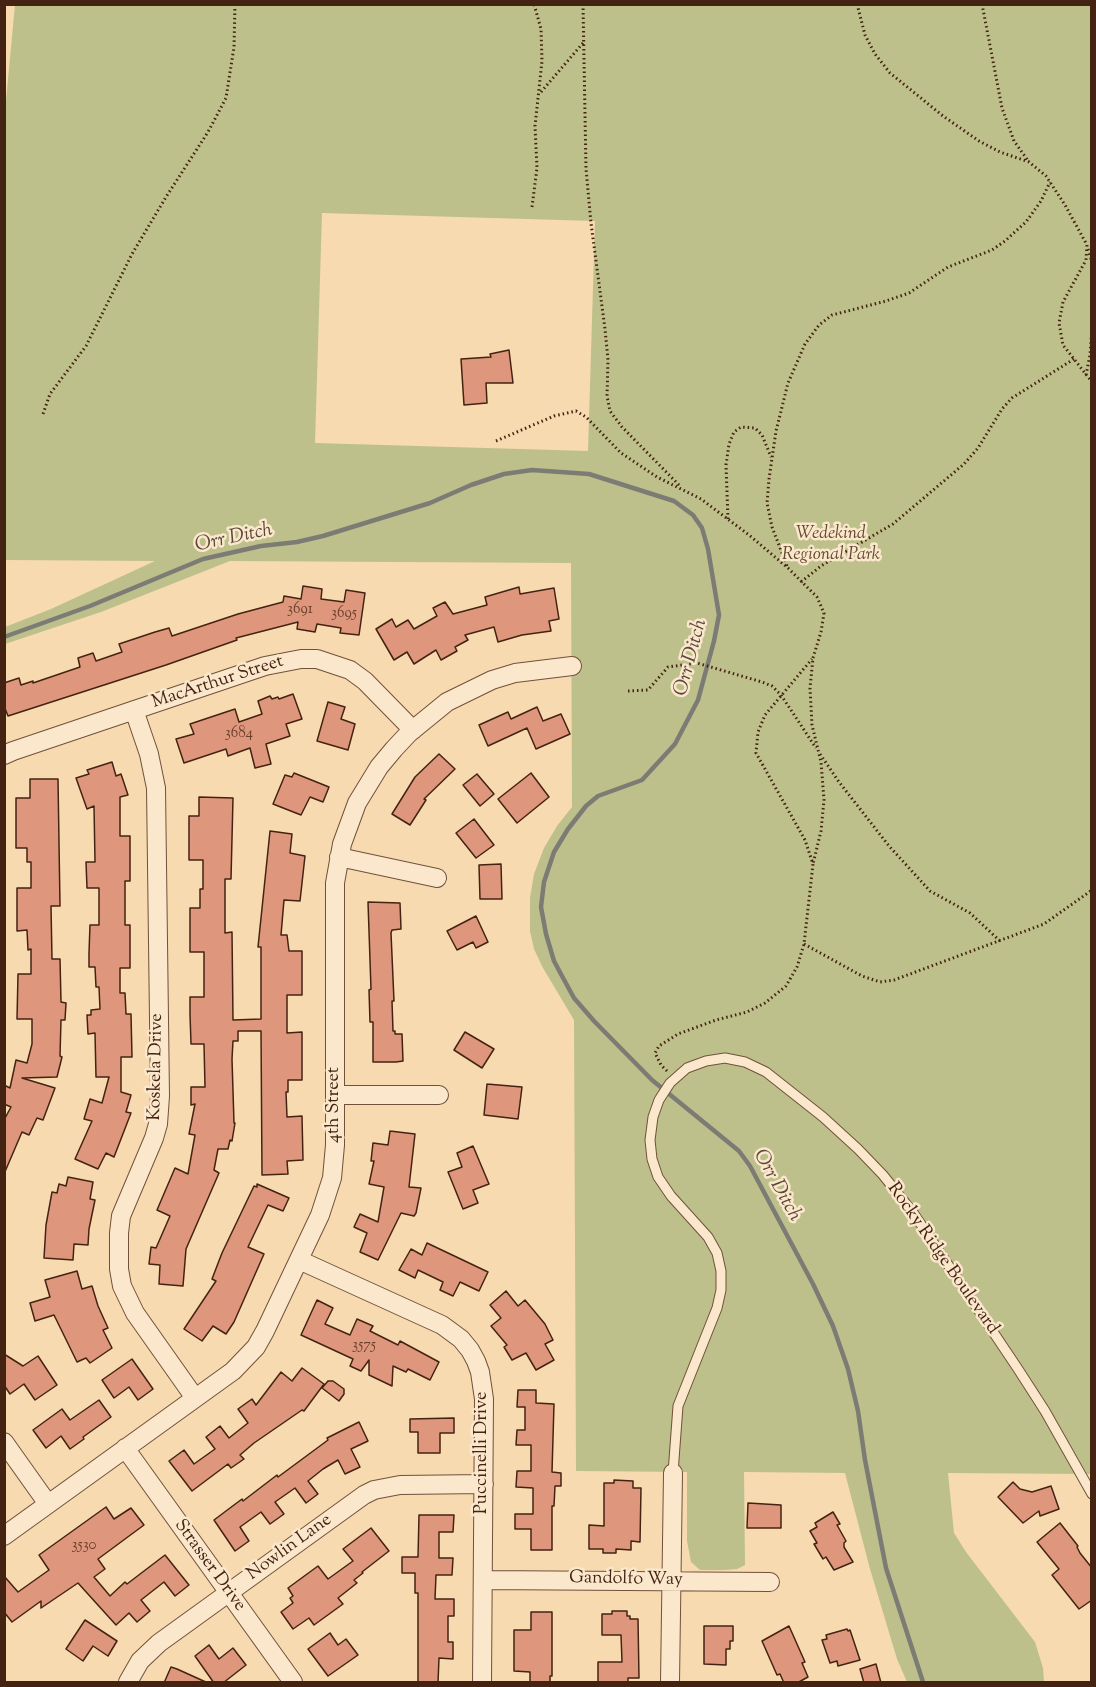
<!DOCTYPE html>
<style>
body{margin:0}
#map{position:relative;width:1096px;height:1687px;overflow:hidden;background:#f7dab0;font-family:"Sorts Mill Goudy",serif}
canvas{display:block}
.frame{position:absolute;inset:0;border:6px solid #442312;pointer-events:none}
</style>
<div id="map">
<canvas width="1096" height="1687"></canvas>
<div class="frame"></div>
</div>
<script>
const ctx = document.querySelector('canvas').getContext('2d');
ctx.lineJoin = 'round';
function fillPath(path, color) { ctx.fillStyle = color; ctx.fill(path, 'evenodd'); }
const poly = rows => new Path2D(rows.map(r => 'M' + r).join(''));
function strokePath(path, color, width, dash) { ctx.strokeStyle = color; ctx.lineWidth = width; ctx.lineCap = dash ? 'butt' : 'round'; ctx.setLineDash(dash || []); ctx.stroke(path); }
function drawText(font, color, halo, rows, align = 'center') {
  ctx.font = font + ' "Sorts Mill Goudy",serif'; ctx.lineWidth = 5; ctx.setLineDash([]); ctx.textBaseline = 'middle'; ctx.strokeStyle = halo; ctx.fillStyle = color; for (const [text, x, y, turn = 0] of rows) {
    ctx.save(); ctx.translate(x, y); ctx.rotate((+turn || 0) * Math.PI / 180); ctx.textAlign = isNaN(turn) ? turn : align; if (halo) ctx.strokeText(text, 0, 0); ctx.fillText(text, 0, 0); ctx.restore();
  }
}
fillPath(poly([
 [15,5,1091,5,1091,1474,948,1473,954,1533,966,1552,1035,1642,1043,1668,1044,1682,907,1682,897,1659,870,1569,845,1473,744,1472,745,1565,737,1569,725,1570,700,1570,691,1562,687,1541,687,1472,576,1471,574,1020,543,968,534,949,530,931,530,898,534,874,544,848,557,826,572,807,571,563,230,561,101,612,5,644,5,627,51,609,155,561,5,560,4,122],
 [322,213,595,221,588,451,315,443]
]), '#bdc08b');
strokePath(poly([
 [4,637,90,606,203,559,261,546,297,542,323,536,430,503,471,485,504,474,532,470,589,474,674,501,693,515,702,528,708,549,719,615,714,641,698,700,675,744,642,780,598,796,586,806,568,829,554,852,544,882,541,907,546,934,554,961,562,976,574,998,594,1021,652,1080,739,1151,750,1166,813,1284,833,1326,848,1369,858,1411,865,1460,886,1568,923,1682]
]), '#7c7c75', 4.5);
const building = poly([
 [509,350,513,383,486,383,487,403,464,405,461,359,491,357,490,354,509,350],
 [303,586,322,589,321,599,344,602,346,590,365,593,359,635,340,633,341,628,317,624,315,632,297,629,298,622,236,638,237,640,166,665,8,716,4,706,4,683,19,678,21,685,33,681,33,683,80,667,78,658,93,653,96,661,122,652,119,644,155,632,169,628,172,636,238,614,283,602,284,596,301,599,303,586],
 [519,587,520,594,554,588,559,619,549,621,551,631,522,635,498,642,494,627,465,635,468,640,455,647,457,651,441,660,436,650,414,664,407,652,394,660,376,629,392,619,396,627,408,620,414,629,437,616,433,608,445,602,453,614,487,605,485,597,519,587],
 [293,694,302,719,286,724,290,736,266,744,271,764,255,768,250,748,228,756,226,749,184,763,176,739,194,734,190,724,235,709,239,722,262,714,258,701,270,696,272,699,278,697,279,699,293,694],
 [328,702,345,707,341,719,355,724,348,750,317,741,328,702],
 [537,707,543,721,561,714,570,734,536,749,527,728,488,746,479,725,508,712,511,719,537,707],
 [439,754,455,769,424,799,426,800,410,825,392,814,415,777,439,754],
 [112,762,116,776,121,774,128,795,120,797,120,836,130,836,130,881,125,881,125,925,130,925,130,968,120,968,120,993,125,993,126,1014,131,1014,132,1057,121,1057,121,1092,131,1095,126,1112,131,1113,114,1157,106,1153,98,1169,75,1159,92,1121,84,1119,90,1099,102,1103,109,1077,96,1077,95,1033,88,1034,87,1015,91,1015,91,1010,100,1009,99,987,96,987,95,967,89,967,89,953,90,925,99,925,99,888,87,888,86,862,95,862,94,806,87,809,76,778,89,774,87,770,112,762],
 [294,773,329,787,323,802,310,797,301,815,273,804,285,775,292,777,294,773],
 [531,773,549,797,517,823,498,799,531,773],
 [477,774,494,794,480,806,463,785,477,774],
 [30,779,58,779,60,906,51,906,52,959,60,959,61,1002,66,1003,65,1020,61,1020,60,1056,62,1057,57,1077,22,1078,55,1088,43,1120,37,1118,29,1135,22,1132,4,1174,4,1120,11,1107,4,1104,4,1085,10,1088,16,1060,27,1063,32,1044,32,1019,17,1019,18,974,31,974,31,949,28,950,27,930,17,931,17,888,31,888,31,862,27,862,27,848,16,848,16,798,30,798,30,779],
 [199,797,233,798,231,879,225,879,225,933,232,932,233,1020,261,1019,261,947,258,947,270,831,292,834,290,853,305,856,300,901,284,900,281,935,287,935,289,951,302,951,302,995,287,995,287,1033,302,1032,302,1080,288,1080,288,1092,286,1092,287,1117,302,1116,303,1160,287,1161,288,1174,262,1175,261,1031,238,1031,238,1041,233,1041,232,1059,234,1123,235,1123,232,1141,230,1140,228,1149,218,1149,214,1170,219,1173,186,1249,183,1286,159,1284,160,1265,149,1264,151,1247,156,1248,170,1216,157,1210,175,1168,188,1174,195,1135,189,1134,195,1104,191,1105,191,1087,205,1087,204,1044,191,1044,190,1014,190,997,204,997,204,952,190,952,190,908,200,908,200,889,203,889,203,860,189,860,189,816,199,816,199,797],
 [474,819,494,845,476,858,456,833,474,819],
 [501,864,502,899,480,899,479,865,501,864],
 [368,902,400,903,401,929,392,930,391,933,394,1001,392,1001,393,1031,395,1031,395,1034,402,1034,403,1061,396,1062,373,1062,373,1022,370,1022,369,990,371,989,368,902],
 [476,916,488,942,476,948,473,942,457,950,447,931,476,916],
 [465,1032,494,1049,482,1068,454,1050,465,1032],
 [487,1084,522,1087,518,1119,484,1115,487,1084],
 [390,1131,415,1134,409,1187,421,1188,416,1213,414,1216,401,1213,378,1260,360,1252,367,1233,354,1227,360,1214,378,1222,384,1187,369,1184,374,1161,371,1161,373,1143,388,1145,390,1131],
 [473,1146,489,1184,473,1190,478,1203,463,1209,448,1172,462,1167,457,1153,473,1146],
 [68,1177,93,1182,90,1199,95,1200,89,1229,88,1245,74,1244,73,1260,44,1258,46,1225,52,1192,57,1193,59,1184,66,1186,68,1177],
 [257,1184,289,1198,283,1211,268,1205,248,1247,264,1254,234,1322,226,1334,213,1326,202,1341,184,1329,216,1281,212,1279,222,1253,254,1186,257,1187,257,1184],
 [427,1243,488,1272,479,1291,460,1282,453,1296,440,1290,443,1282,418,1270,415,1278,399,1270,411,1249,422,1255,427,1243],
 [77,1271,82,1289,92,1286,98,1306,108,1328,103,1330,112,1348,90,1363,86,1358,77,1362,54,1315,35,1321,30,1303,50,1297,45,1280,77,1271],
 [506,1291,518,1306,525,1300,545,1324,553,1340,545,1344,554,1360,536,1370,526,1353,512,1360,504,1347,507,1345,491,1326,501,1318,490,1305,506,1291],
 [317,1300,333,1308,325,1324,350,1335,357,1319,373,1326,370,1331,398,1345,400,1341,439,1362,430,1380,408,1369,406,1372,393,1366,392,1386,369,1375,369,1360,361,1371,350,1366,353,1359,301,1335,317,1300],
 [4,1354,23,1366,38,1356,57,1385,35,1400,24,1384,10,1394,4,1385,4,1354],
 [132,1359,153,1389,138,1400,129,1387,114,1398,102,1380,132,1359],
 [302,1368,324,1384,304,1411,302,1410,254,1443,240,1455,244,1459,231,1468,228,1464,192,1491,169,1461,184,1450,194,1464,215,1449,206,1437,220,1426,229,1438,248,1423,238,1409,252,1399,256,1405,281,1372,292,1381,302,1368],
 [328,1381,333,1381,344,1389,344,1394,339,1401,322,1388,328,1381],
 [518,1390,536,1390,536,1403,554,1404,552,1472,561,1473,561,1486,555,1486,554,1506,552,1506,552,1550,531,1550,531,1529,515,1529,515,1514,533,1514,533,1488,516,1487,517,1471,531,1471,531,1445,516,1445,517,1430,525,1430,525,1407,517,1407,518,1390],
 [99,1400,111,1417,83,1437,84,1439,70,1449,61,1436,46,1448,33,1430,62,1409,70,1420,99,1400],
 [454,1418,454,1433,440,1433,440,1453,418,1453,418,1432,410,1432,410,1419,454,1418],
 [359,1422,368,1441,351,1449,360,1467,345,1474,338,1460,323,1469,308,1481,318,1494,306,1503,295,1488,275,1502,284,1514,270,1524,261,1512,240,1527,249,1541,235,1551,214,1520,242,1499,243,1501,277,1475,278,1477,328,1440,327,1438,359,1422],
 [614,1480,633,1481,633,1488,641,1488,640,1542,631,1541,631,1550,616,1549,616,1553,603,1553,603,1549,589,1549,589,1525,604,1526,604,1483,614,1483,614,1480],
 [1013,1482,1020,1489,1032,1492,1051,1486,1059,1509,1040,1516,1039,1511,1023,1523,998,1497,1013,1482],
 [748,1503,781,1505,781,1528,747,1528,748,1503],
 [106,1507,114,1519,131,1508,144,1525,98,1559,105,1569,94,1577,110,1596,125,1582,127,1584,165,1555,189,1585,175,1596,164,1582,141,1600,150,1611,137,1622,129,1613,116,1625,78,1583,41,1608,41,1601,12,1622,4,1612,4,1576,18,1592,49,1570,39,1555,106,1507],
 [833,1512,840,1524,837,1525,846,1541,844,1543,844,1547,853,1562,834,1570,826,1557,823,1559,814,1544,817,1543,810,1531,817,1527,815,1523,833,1512],
 [419,1515,454,1515,453,1532,439,1532,439,1558,453,1558,452,1575,436,1575,435,1599,454,1599,454,1616,448,1616,448,1642,453,1642,453,1659,439,1658,438,1683,418,1683,418,1593,415,1593,415,1573,402,1573,402,1557,418,1557,419,1515],
 [1060,1523,1078,1546,1077,1547,1080,1553,1092,1568,1092,1600,1079,1609,1052,1575,1059,1569,1037,1542,1060,1523],
 [371,1528,389,1551,362,1572,363,1573,354,1580,357,1583,338,1598,343,1604,314,1625,309,1618,293,1629,281,1612,293,1603,290,1598,293,1596,288,1588,318,1566,328,1579,353,1561,343,1549,371,1528],
 [612,1611,627,1611,627,1616,630,1616,630,1619,638,1619,639,1678,628,1678,628,1683,598,1683,598,1662,622,1662,621,1635,602,1635,602,1614,612,1614,612,1611],
 [531,1612,552,1612,552,1676,550,1676,550,1683,530,1683,530,1672,514,1671,514,1630,531,1630,531,1612],
 [85,1620,117,1641,108,1656,93,1646,83,1661,66,1649,85,1620],
 [704,1626,733,1626,733,1641,730,1641,730,1649,726,1649,726,1665,704,1664,704,1626],
 [789,1626,805,1662,802,1663,808,1677,797,1683,784,1683,780,1674,777,1675,762,1641,789,1626],
 [847,1629,848,1631,850,1630,860,1660,838,1666,837,1661,830,1663,822,1640,827,1639,826,1635,847,1629],
 [330,1633,338,1645,346,1639,358,1655,328,1676,308,1649,330,1633],
 [209,1645,219,1659,233,1648,246,1665,223,1683,214,1683,195,1656,209,1645],
 [876,1664,881,1683,864,1683,860,1669,876,1664],
 [171,1667,177,1669,208,1683,164,1683,171,1667]
]);
fillPath(building, '#de967c');
strokePath(building, '#442312', 1.5);
const lane = poly([
 [673,1473,678,1406,717,1308,721,1290,721,1271,717,1253,708,1237,671,1196,658,1177,652,1159,650,1140,653,1117,659,1100,670,1083,687,1068,706,1061,725,1058,745,1062,766,1072,823,1117,858,1149,883,1175,914,1214,1018,1369,1045,1411,1092,1494]
]);
const street = poly([
 [134,710,149,754,156,788,160,1096,158,1124,154,1138,121,1216,119,1233,119,1269,122,1286,135,1313,195,1398],
 [4,755,13,751,265,666,301,659,317,659,350,670,365,681,413,730],
 [339,857,437,878],
 [335,1095,439,1095],
 [299,1260,442,1325,461,1339,470,1350,476,1361,480,1372,484,1399,482,1682],
 [4,1442,48,1504],
 [125,1448,293,1682],
 [4,1536,233,1371,256,1347,265,1331,320,1215,332,1178,335,1145,335,883,342,844,357,803,379,767,394,749,409,733,447,702,492,680,515,673,572,666],
 [483,1580,770,1582],
 [128,1682,140,1661,159,1643,364,1495,374,1490,400,1485,484,1484],
 [670,1682,673,1473]
]);
strokePath(lane, '#71513a', 11);
strokePath(street, '#71513a', 20);
strokePath(poly([
 [583,4,586,169,591,223,605,329,608,360,607,396,610,411,622,427,680,486],
 [857,4,865,35,875,54,890,73,943,116,979,141,1000,152,1029,162,1046,176,1065,205,1087,245,1086,260,1063,302,1059,323,1063,345,1092,382],
 [982,4,1002,108,1014,141,1029,162],
 [541,92,583,43],
 [532,207,537,168,535,126,542,61,541,29,534,4],
 [1088,249,1092,262],
 [1086,375,1090,355,1092,328],
 [43,414,50,394,86,346,132,254,166,197,208,132,226,98,234,47,235,4],
 [496,441,554,416,576,411,586,417,621,453,657,477,701,499,749,535,788,568,817,597,824,613,821,632,813,658,810,688,812,725,821,762,824,800,821,831,813,864],
 [728,519,726,465,729,444,734,432,741,427,755,428,762,435,771,457],
 [787,566,772,527,767,503,769,479,776,431,788,383,805,344,819,325,832,315,886,301,909,293,948,267,992,250,1005,241,1026,222,1041,201,1050,182],
 [801,582,821,566,893,524,964,464,978,448,1002,409,1012,398,1074,359],
 [628,691,648,690,668,667,697,663,762,682,772,686,781,695,816,748],
 [820,754,839,782,889,846,930,891,970,913,1000,941],
 [804,944,862,976,880,982,894,980,1044,924,1092,890],
 [667,1071,661,1065,655,1053,659,1046,678,1034,716,1020,747,1012,765,1003,786,986,797,967,804,944,813,864,805,840,756,753,758,732,765,715,812,659]
]), '#442312', 3, [1.5, 3]);
strokePath(lane, '#fae7cc', 9);
strokePath(street, '#fae7cc', 18);
drawText('15px', '#6a402c', null, [
 ["3691",300,610],
 ["3695",344,614],
 ["3684",239,734],
 ["3575",364,1346],
 ["3530",84,1546]
]);
drawText('italic 18px', '#624a30', '#fae7cc', [
 ["Wedekind",831,535],
 ["Regional Park",831,556]
]);
drawText('18px', '#442312', '#fae7cc', [
 ["MacArthur Street",218,683,-18],
 ["Koskela Drive",157,1067,-89],
 ["4th Street",335,1105,-90],
 ["Rocky Ridge Boulevard",942,1259,55],
 ["Puccinelli Drive",483,1453,-90],
 ["Nowlin Lane",290,1548,-36],
 ["Strasser Drive",209,1566,54],
 ["Gandolfo Way",626,1580,1]
]);
drawText('italic 20px', '#5c483b', '#fae7cc', [
 ["Orr Ditch",234,539,-12],
 ["Orr Ditch",692,658,-75],
 ["Orr Ditch",776,1186,61]
]);
</script>
